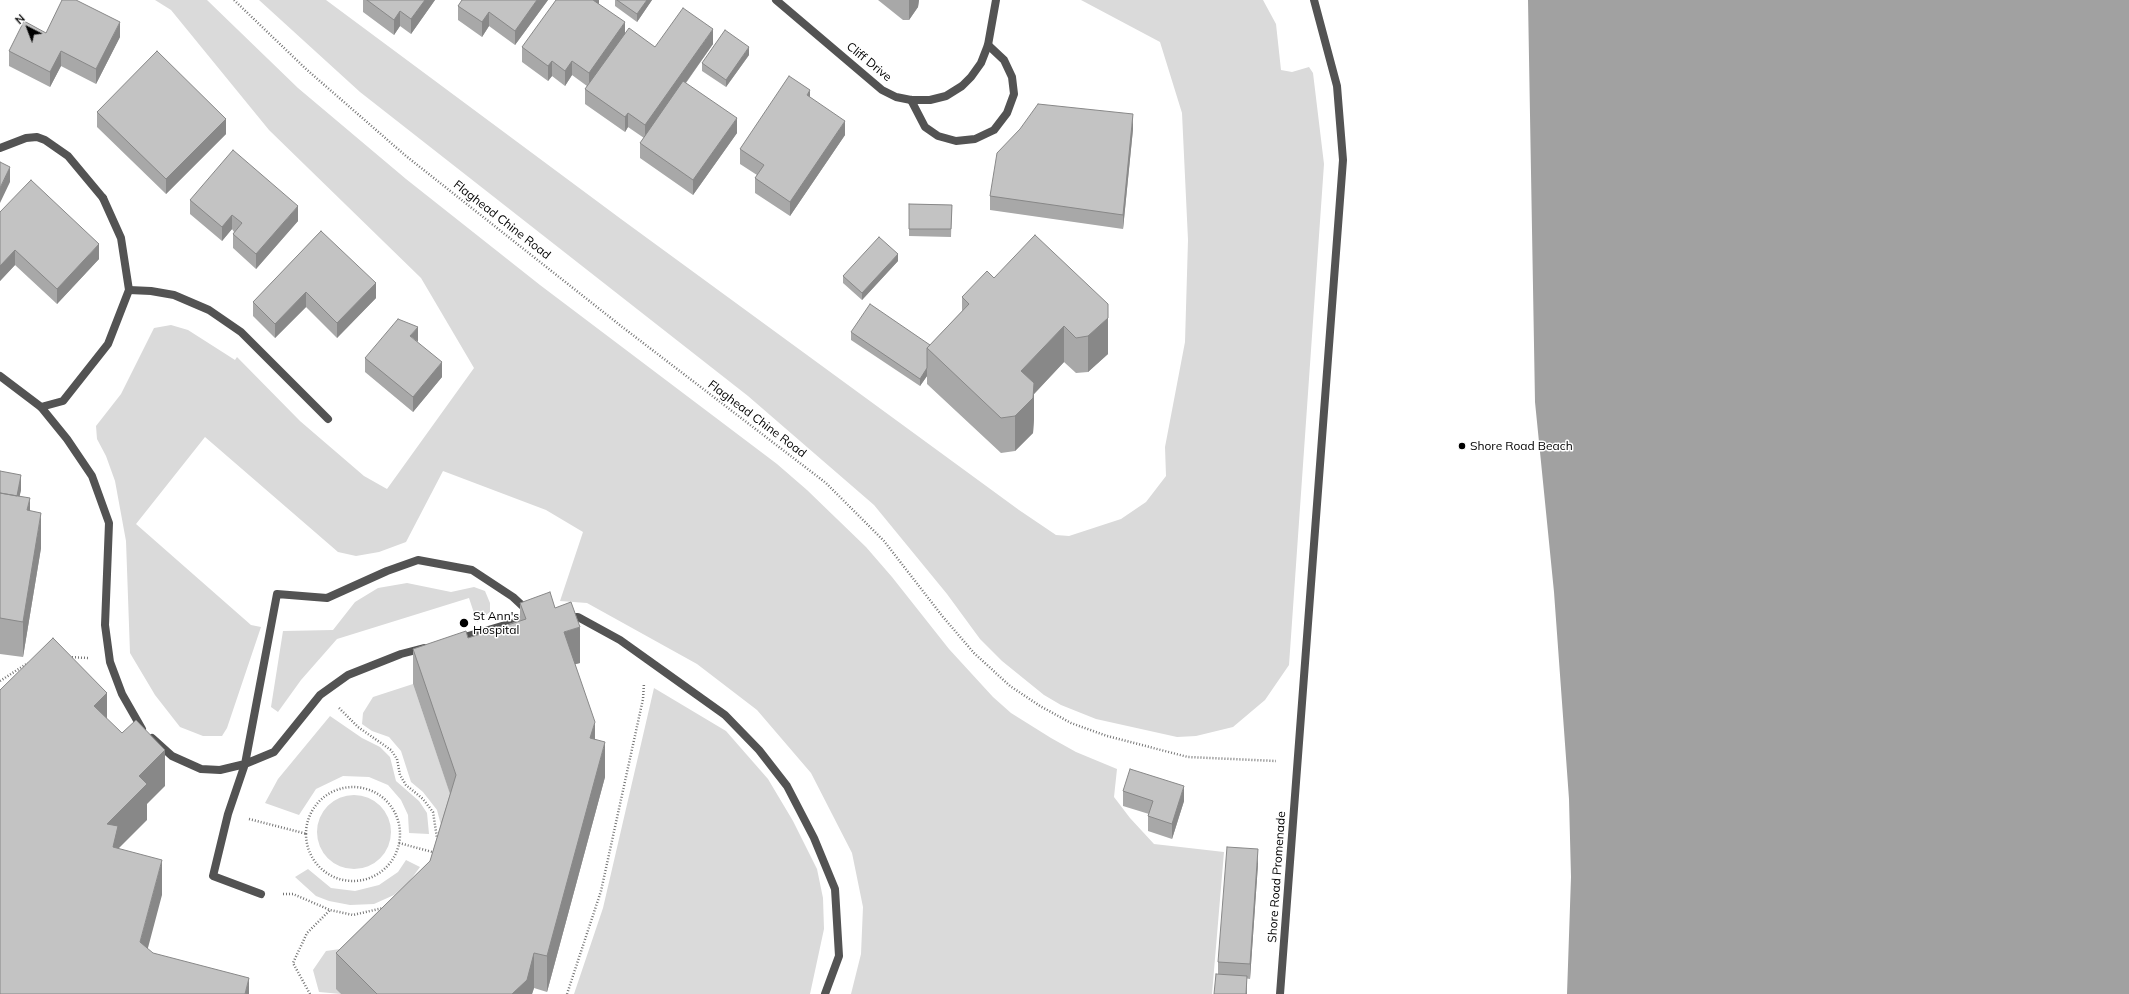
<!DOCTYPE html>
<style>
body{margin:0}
#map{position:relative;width:2129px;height:994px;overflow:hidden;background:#fff;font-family:Mulish,sans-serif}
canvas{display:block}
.north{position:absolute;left:8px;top:8px;width:40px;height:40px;-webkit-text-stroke:3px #fff;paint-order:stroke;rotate:318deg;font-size:11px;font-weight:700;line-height:16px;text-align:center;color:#000}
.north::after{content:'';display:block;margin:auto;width:14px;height:18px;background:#000;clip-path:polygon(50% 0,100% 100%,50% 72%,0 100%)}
</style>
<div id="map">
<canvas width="2129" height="994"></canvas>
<div class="north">N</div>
</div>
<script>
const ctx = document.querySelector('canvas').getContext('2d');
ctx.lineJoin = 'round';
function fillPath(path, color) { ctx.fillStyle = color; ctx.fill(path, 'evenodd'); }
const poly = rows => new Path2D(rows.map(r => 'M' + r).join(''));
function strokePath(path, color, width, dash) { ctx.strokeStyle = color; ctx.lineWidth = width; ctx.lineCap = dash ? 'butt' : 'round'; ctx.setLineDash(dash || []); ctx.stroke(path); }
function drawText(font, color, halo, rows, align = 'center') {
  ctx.font = font + ' Mulish,sans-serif'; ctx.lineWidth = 3; ctx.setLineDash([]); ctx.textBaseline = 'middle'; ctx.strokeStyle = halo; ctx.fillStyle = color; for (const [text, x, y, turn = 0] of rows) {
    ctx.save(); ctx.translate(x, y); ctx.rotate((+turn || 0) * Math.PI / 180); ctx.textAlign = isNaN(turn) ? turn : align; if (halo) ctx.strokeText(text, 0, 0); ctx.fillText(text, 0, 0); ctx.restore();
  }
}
fillPath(poly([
 [155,0,207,0,298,88,406,179,540,285,777,464,807,490,866,547,892,577,949,649,993,697,1011,713,1051,738,1076,752,1117,769,1114,797,1130,818,1154,844,1224,852,1212,994,851,994,861,954,863,907,852,853,811,773,757,710,697,664,587,603,560,601,583,532,546,510,443,471,406,542,379,552,356,556,338,552,205,437,136,524,251,625,261,627,227,728,222,736,203,736,180,727,155,695,130,653,126,541,115,481,106,456,97,439,96,426,121,394,154,328,171,325,188,330,235,360,237,357,300,421,364,476,387,489,474,368,421,278,269,130,171,10],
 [259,0,326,0,621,219,1019,510,1056,535,1069,536,1121,519,1146,502,1166,476,1165,447,1185,342,1188,240,1182,113,1160,42,1081,0,1263,0,1276,24,1281,70,1292,72,1309,67,1313,73,1324,164,1289,665,1265,700,1233,727,1196,736,1177,737,1096,719,1061,705,1044,695,1002,661,980,639,947,594,874,505,748,396,360,92],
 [407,583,451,592,474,587,485,591,490,603,490,612,477,622,469,598,337,639,301,680,278,712,271,707,283,631,333,630,355,602,378,588],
 [413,684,456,811,442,829,437,810,423,792,411,782,401,751,389,737,372,731,362,724,363,713,373,697],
 [654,688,726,731,768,779,793,821,817,869,823,898,824,929,810,994,574,994,603,908],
 [330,716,362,738,380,747,390,757,396,781,419,801,427,813,429,834,409,833,408,815,401,800,388,785,369,777,343,776,316,789,299,815,265,803,278,779],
 '317 832a37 37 0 1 1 74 0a37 37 0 1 1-74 0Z',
 [406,860,420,867,409,882,394,895,374,904,350,905,329,901,316,896,295,877,308,869,331,888,355,891,379,885,398,872],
 [368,945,337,989,341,994,319,992,313,970,326,951]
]), '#dadada');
fillPath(poly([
 [1528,0,2129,0,2129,994,1567,994,1571,877,1569,799,1554,592,1535,402]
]), '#a1a1a1');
strokePath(poly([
 [234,0,306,69,406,156,621,326,826,483,884,541,943,617,974,653,1010,686,1040,706,1071,723,1107,736,1188,757,1276,761],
 [69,657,88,658],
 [0,681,28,663],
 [339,708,358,727,391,750,397,759,400,775,406,785,423,799,433,812,437,838],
 '306 834a47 47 0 1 1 94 0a47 47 0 1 1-94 0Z',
 [249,819,307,834],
 [399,843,436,853],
 [283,894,293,894,330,910,353,915,383,908],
 [310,994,293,963,307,933,330,910],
 [567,994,601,891,643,699,644,683]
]), '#757575', 2.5, [1, 2]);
strokePath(poly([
 [911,100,925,127,938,136,956,141,975,139,994,130,1007,113,1014,94,1012,77,1004,60,988,45],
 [0,148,26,138,37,137,45,140,68,156,103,198],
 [129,290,151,291,174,295,209,310,241,332,328,419],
 [41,407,67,439,92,476,109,523,105,625,110,662,122,694,142,729],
 [565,617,578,617,620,640,725,715,759,750,787,786,814,838,835,889,839,956,825,994],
 [458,639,522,620],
 [152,738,172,756,201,769,220,770,245,764,274,752,320,695,348,675,401,654,424,648],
 [261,894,213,876,228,814,245,764,277,594,327,598,387,571,418,560,472,570,513,597,528,611]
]), '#535353', 8);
strokePath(poly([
 [1280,994,1343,160,1337,86,1314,0]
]), '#535353', 8);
strokePath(poly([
 [776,0,882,90,896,97,911,100,930,100,946,96,962,86,971,77,981,63,988,45,996,0],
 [0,376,41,407,63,401,108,344,129,290,121,238,103,198]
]), '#535353', 8);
fillPath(poly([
 [363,0,435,0,411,34,400,26,394,35,363,12],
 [548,0,515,45,489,26,482,37,458,20,458,6],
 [599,0,599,4,625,33,655,47,713,44,686,83,737,133,693,195,640,158,640,143,644,138,628,127,625,132,585,104,585,89,587,86,572,75,565,86,552,76,548,81,522,62,522,47],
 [615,0,652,0,637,22,615,6],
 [878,0,919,0,918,7,909,20,903,20],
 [46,33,120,37,96,84,61,66,50,87,9,66,9,51],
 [749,55,726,87,702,71,702,63],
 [810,97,845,135,790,216,755,193,755,178,757,175,740,164,740,149],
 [97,112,226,134,166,194,97,127],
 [1133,129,1123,229,990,210,990,196],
 [190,200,298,221,256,269,233,248,233,234,234,232,232,229,222,241,190,214],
 [909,204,952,205,951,237,909,236],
 [0,212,99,259,57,304,15,265,0,281],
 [321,231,376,298,337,338,306,307,275,338,253,316,253,302],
 [898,261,862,300,843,283,843,276],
 [994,278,1108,304,1108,354,1088,372,1076,373,1064,362,1034,394,1034,419,1033,433,1015,451,1001,453,927,384,927,376,920,386,851,340,851,332,930,345,962,311,962,297],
 [417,342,442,377,413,412,365,372,365,358],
 [0,471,21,490,19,497,30,511,41,548,23,657,0,654],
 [520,603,555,608,580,663,575,664,605,777,547,992,534,988,532,994,341,994,336,989,336,953,430,861,450,794,413,684,413,649,468,638,520,620],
 [1123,791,1184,801,1172,839,1148,831,1148,816,1149,814,1123,806],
 [1258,864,1250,979,1218,974,1218,962]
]), '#a8a8a8');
fillPath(poly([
 [425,0,435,0,411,34,411,19],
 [537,0,548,0,515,45,515,31],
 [592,0,599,0,599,6],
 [647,0,652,0,637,22,637,14],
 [909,0,919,0,918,7,909,20],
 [400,11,400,26,394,35,394,20],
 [489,12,489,26,482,37,482,22],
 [120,22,120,37,96,84,96,69],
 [625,22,625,37,589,88,589,73],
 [713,29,713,44,645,140,645,125],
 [749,47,749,55,726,87,726,80],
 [61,51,61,66,50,87,50,72],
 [552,61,552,76,548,81,548,66],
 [572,61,572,75,565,86,565,71],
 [810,90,810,105,807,95],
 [628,113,628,127,625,132,625,117],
 [1133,114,1133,129,1123,229,1123,215],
 [737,118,737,133,693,195,693,180],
 [226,119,226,134,166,194,166,179],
 [845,121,845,135,790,216,790,202],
 [10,167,10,182,0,203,0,188],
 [298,206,298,221,256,269,256,254],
 [232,215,232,229,222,241,222,227],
 [99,244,99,259,57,304,57,289],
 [15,250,15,265,0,281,0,266],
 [898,254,898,261,862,300,862,293],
 [376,283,376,298,337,338,337,323],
 [306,292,306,307,275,338,275,324],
 [1108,318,1108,354,1088,372,1088,336],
 [1064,326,1064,362,1034,394,1034,419,1033,433,1015,451,1015,416,1021,371],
 [418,327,418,342,410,336],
 [442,362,442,377,413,412,413,397],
 [927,368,927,376,920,386,920,379],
 [21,475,21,490,15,518,15,503],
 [30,498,30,534,27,510],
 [41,513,41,548,23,657,23,622],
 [580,627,580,663,564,667,564,632],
 [107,693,107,728,94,706],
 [595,722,595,757,590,738],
 [605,742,605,777,547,992,547,956],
 [165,750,165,786,147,804,147,820,118,849,113,882,107,824,139,776],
 [1184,786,1184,801,1172,839,1172,824],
 [1258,849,1258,864,1250,979,1250,964],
 [162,860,162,895,140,978,140,942],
 [534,953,534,988,532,994,512,994],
 [1247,976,1247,994,1246,994],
 [249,978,249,994,245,994]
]), '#888');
const building = poly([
 [62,0,76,0,120,22,96,69,61,51,50,72,9,51,24,21,46,33,62,0],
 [367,0,425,0,411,19,400,11,394,20,367,0],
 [462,0,537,0,515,31,489,12,482,22,458,6,462,0],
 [556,0,593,0,625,22,589,73,572,61,565,71,552,61,548,66,522,47,556,0],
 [617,0,647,0,637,14,617,0],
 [683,8,713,29,645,125,628,113,625,117,585,89,629,28,655,47,683,8],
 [725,30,749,47,726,80,702,63,725,30],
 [157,51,226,119,166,179,97,112,157,51],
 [789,76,810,90,807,95,845,121,790,202,755,178,764,165,740,149,789,76],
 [683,81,737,118,693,180,640,143,683,81],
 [1038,104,1133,114,1123,215,990,196,997,153,1020,129,1038,104],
 [233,150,298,206,256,254,233,234,242,223,232,215,222,227,190,200,233,150],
 [0,162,10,167,0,188,0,162],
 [31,180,99,244,57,289,15,250,0,266,0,212,31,180],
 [909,204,952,205,951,229,909,229,909,204],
 [321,231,376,283,337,323,306,292,275,324,253,302,321,231],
 [1035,235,1108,304,1108,318,1088,336,1076,338,1064,326,1021,371,1034,383,1033,398,1015,416,1001,418,927,348,969,304,962,297,987,271,994,278,1035,235],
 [879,237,898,254,862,293,843,276,879,237],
 [870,304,930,345,927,348,927,368,920,379,851,332,870,304],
 [398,319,418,327,410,336,442,362,413,397,365,358,398,319],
 [0,471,21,475,17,496,0,493,0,471],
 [0,493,30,498,27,510,41,513,23,622,0,618,0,493],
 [550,592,555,608,571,602,580,627,564,632,595,722,590,738,605,742,547,956,534,953,527,980,512,994,377,994,336,953,430,861,456,775,413,649,466,631,468,638,526,619,520,603,550,592],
 [53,638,107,693,94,706,122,733,136,720,165,750,139,776,147,784,107,824,118,826,113,847,162,860,140,942,153,953,249,978,245,994,0,994,0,690,53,638],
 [1130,769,1184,786,1172,824,1148,816,1153,801,1123,791,1130,769],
 [1227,847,1258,849,1250,964,1218,962,1227,847],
 [1216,974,1247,976,1246,994,1214,994,1216,974]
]);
fillPath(building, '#c3c3c3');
strokePath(building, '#888', 1);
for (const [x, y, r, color] of [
 [1462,446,4,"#000"],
 [464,623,5,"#000"]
]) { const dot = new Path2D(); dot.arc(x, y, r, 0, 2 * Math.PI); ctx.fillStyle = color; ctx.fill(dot); strokePath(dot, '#fff', 1.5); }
drawText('12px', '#000', '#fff', [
 ["Cliff Drive",869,62,39],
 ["Flaghead Chine Road",502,220,38],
 ["Flaghead Chine Road",757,419,37],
 ["Shore Road Promenade",1277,877,-86]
]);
drawText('12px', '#000', '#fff', [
 ["Shore Road Beach",1470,446],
 ["St Ann's",473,616],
 ["Hospital",473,630]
], 'left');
</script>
